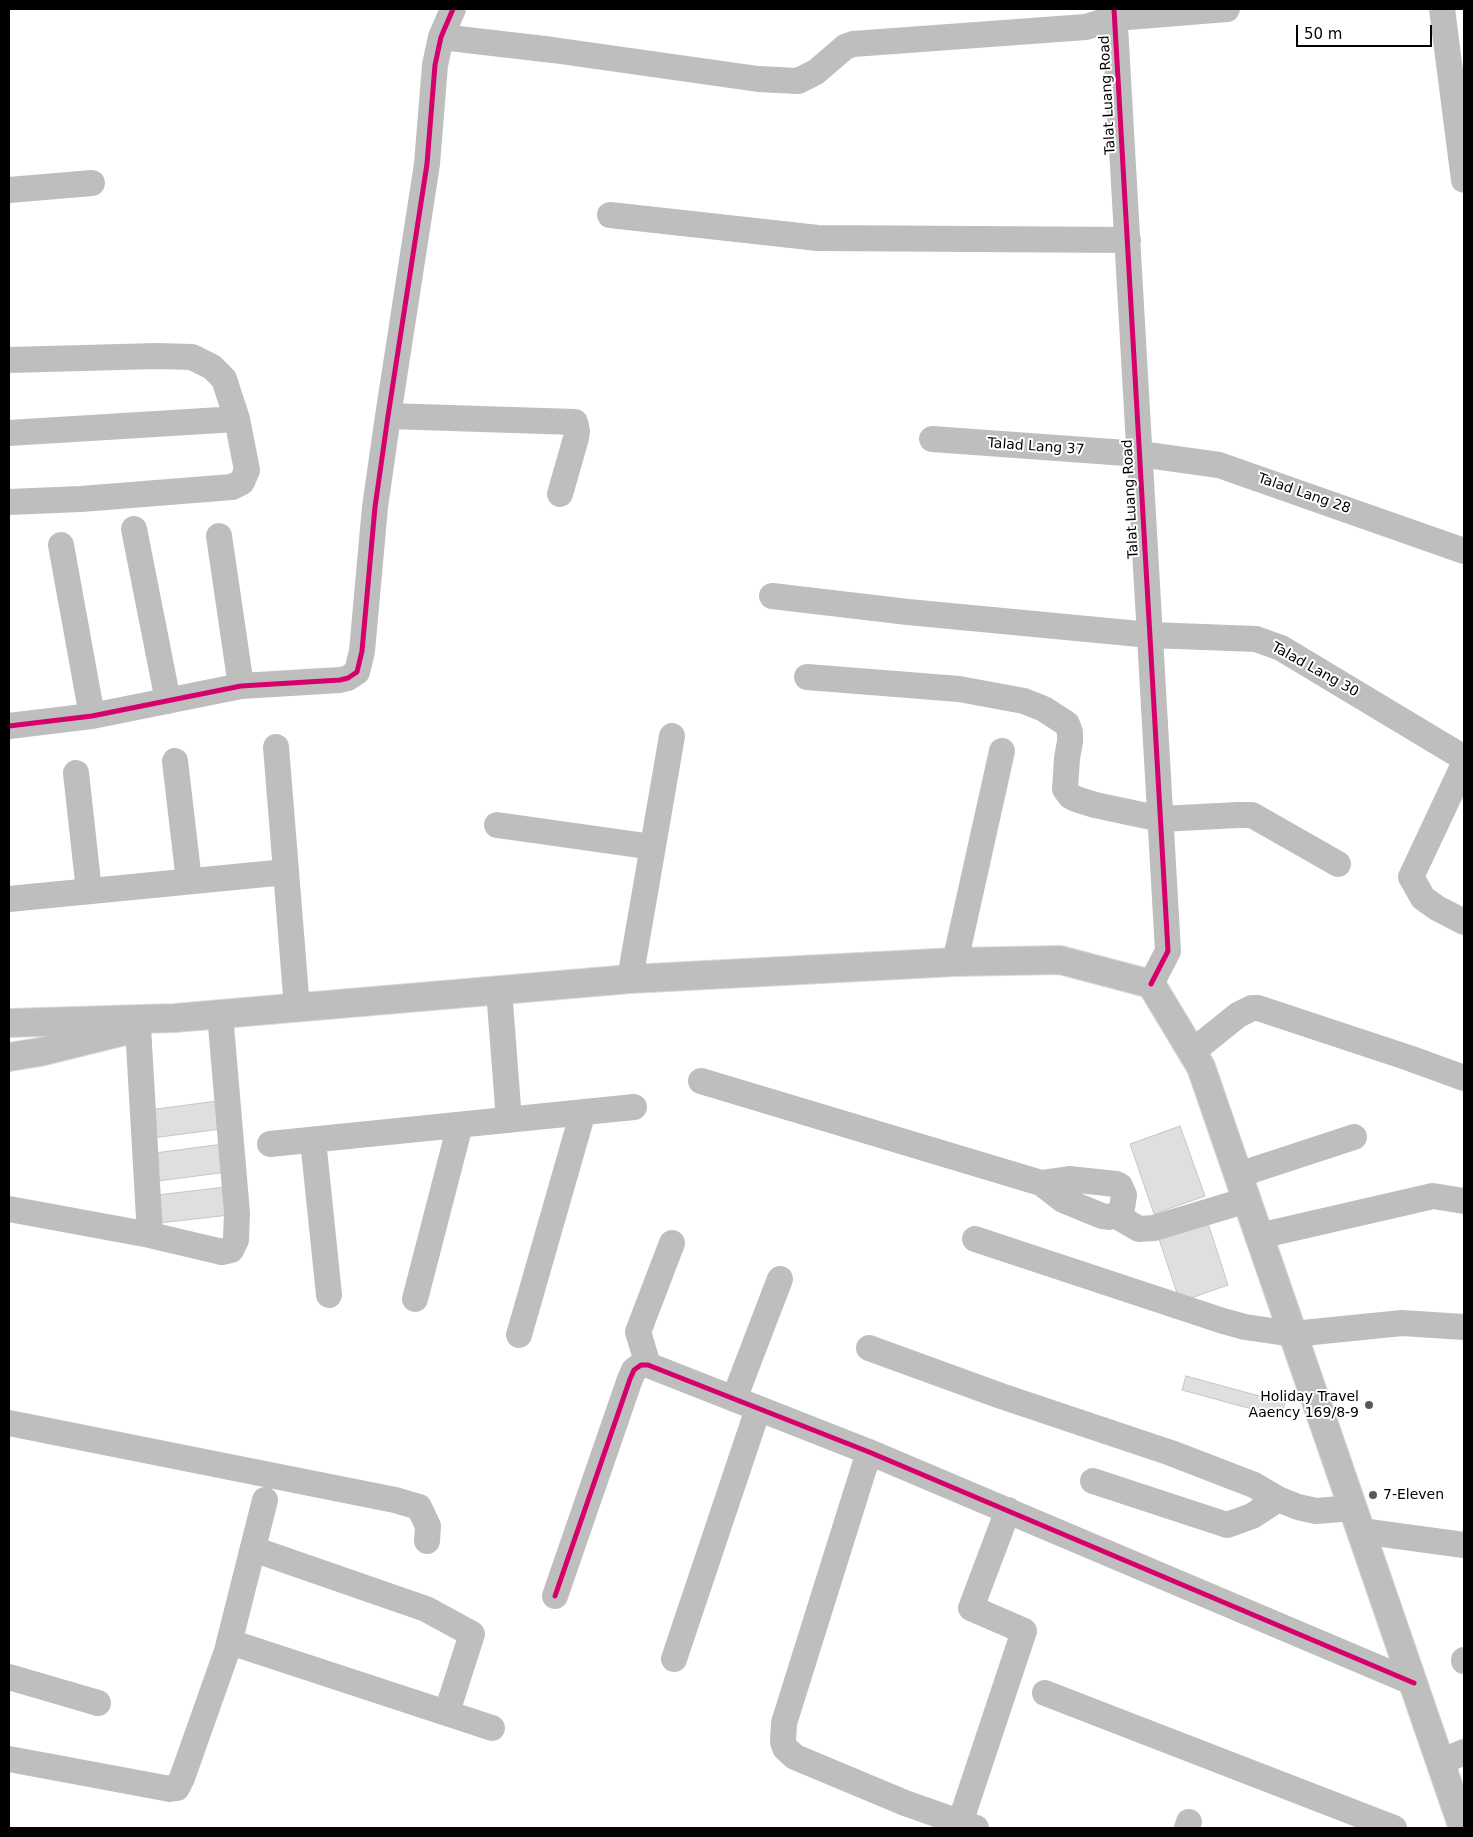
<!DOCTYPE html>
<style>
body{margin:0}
#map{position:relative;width:1473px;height:1837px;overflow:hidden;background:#fff;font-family:"DejaVu Sans",sans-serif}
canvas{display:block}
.frame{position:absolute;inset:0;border:10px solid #000;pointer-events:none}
.scale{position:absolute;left:1296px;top:25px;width:136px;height:22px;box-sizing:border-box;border:2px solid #000;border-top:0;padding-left:6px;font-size:15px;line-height:18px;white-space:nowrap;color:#000;-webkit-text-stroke:4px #fff;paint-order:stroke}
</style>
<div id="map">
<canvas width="1473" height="1837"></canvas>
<div class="frame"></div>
<div class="scale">50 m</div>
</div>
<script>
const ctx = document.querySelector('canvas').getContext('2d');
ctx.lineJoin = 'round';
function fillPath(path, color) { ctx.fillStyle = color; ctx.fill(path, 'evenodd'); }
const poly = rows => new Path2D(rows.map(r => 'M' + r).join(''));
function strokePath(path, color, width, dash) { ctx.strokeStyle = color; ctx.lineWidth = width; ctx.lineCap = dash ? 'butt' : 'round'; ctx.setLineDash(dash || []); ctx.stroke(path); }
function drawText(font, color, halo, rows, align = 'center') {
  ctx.font = font + ' "DejaVu Sans",sans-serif'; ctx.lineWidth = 4; ctx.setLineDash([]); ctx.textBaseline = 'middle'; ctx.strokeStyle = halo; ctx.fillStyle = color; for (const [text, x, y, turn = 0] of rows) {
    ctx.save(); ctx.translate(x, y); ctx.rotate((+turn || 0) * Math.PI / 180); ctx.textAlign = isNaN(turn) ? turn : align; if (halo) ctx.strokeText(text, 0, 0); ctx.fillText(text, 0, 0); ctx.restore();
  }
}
const building = poly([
 [217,1101,221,1129,152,1138,149,1110,217,1101],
 [1180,1126,1205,1196,1154,1214,1130,1144,1180,1126],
 [223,1144,227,1172,158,1181,155,1153,223,1144],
 [225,1187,229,1215,160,1223,157,1195,225,1187],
 [1208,1223,1228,1285,1180,1302,1159,1239,1208,1223],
 [1186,1376,1285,1403,1281,1417,1182,1390,1186,1376]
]);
fillPath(building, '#dfdfdf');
strokePath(building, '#c6c6c6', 1);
const major = poly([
 [9,1023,175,1018,630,979,955,962,1060,960,1151,984,1201,1067,1463,1828],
 [9,1057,40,1052,125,1031]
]);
strokePath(major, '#dbdbdb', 30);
strokePath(poly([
 [1114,9,1168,951,1151,984],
 [1442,9,1464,180],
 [441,37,553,50,758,79,798,81,816,72,845,47,853,44,1086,27,1115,18,1227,9],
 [9,190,92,183],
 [610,215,818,238,1128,240],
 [9,360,157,356,192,357,212,367,224,379,237,419,247,470,242,482,232,487,81,499,9,502],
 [388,416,575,422,577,431,576,438,560,494],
 [9,433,237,419],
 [932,439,1140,454,1219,465,1464,551],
 [134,529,168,701],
 [219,536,241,686],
 [61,545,92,716],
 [772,596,908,612,1150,635,1256,639,1281,648,1464,758],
 [807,677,959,689,1024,701,1044,709,1067,724,1070,732,1070,742,1067,758,1065,789,1070,796,1076,799,1095,805,1161,819,1238,815,1252,815,1338,864],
 [9,726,92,716,241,686,340,680,348,678,357,672,362,651,375,507,388,416,427,164,435,65,441,37,453,9],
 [276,747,297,1008],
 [175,761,189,881],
 [1464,764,1411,877,1423,898,1437,908,1464,922],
 [76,773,89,891],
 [497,825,653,847],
 [9,899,286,872],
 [955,962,1002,751],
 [630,979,672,736],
 [499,990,509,1120],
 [138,1027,150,1235],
 [1192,1052,1238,1015,1252,1008,1258,1008,1409,1058,1464,1078],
 [701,1081,1041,1183,1063,1200,1102,1216,1109,1217,1115,1215,1119,1213,1122,1208,1124,1195,1120,1186,1116,1184,1069,1179,1041,1183],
 [313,1140,329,1295],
 [270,1144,634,1107],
 [1238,1175,1354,1137],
 [9,1209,150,1235,222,1252,231,1250,236,1240,237,1213,220,1014],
 [1115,1215,1139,1229,1154,1228,1247,1200],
 [1259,1236,1433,1196,1464,1201],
 [975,1239,1223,1321,1245,1327,1293,1334,1402,1323,1464,1327],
 [415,1299,460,1125],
 [519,1335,583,1112],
 [869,1348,1001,1396,1171,1453,1254,1485,1278,1499,1298,1507,1316,1511,1353,1508],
 [648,1365,638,1332,672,1243],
 [734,1399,780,1279],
 [9,1423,395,1500,419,1507,428,1526,427,1541],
 [869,1452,784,1723,783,1742,785,1748,795,1757,905,1803,976,1828],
 [1093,1481,1227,1525,1252,1516,1278,1499],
 [1361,1531,1464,1545],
 [253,1549,426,1609,472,1634,447,1712],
 [555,1596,630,1379,634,1370,641,1365,648,1365,869,1452,1414,1683],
 [230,1642,492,1728],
 [674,1659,758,1409],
 [1464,1660,1464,1661],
 [9,1677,98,1703],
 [1045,1693,1394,1828],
 [9,1759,170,1789,177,1788,182,1778,227,1651,265,1500],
 [1441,1762,1464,1752],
 [960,1823,1024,1631,971,1608,1008,1510],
 [1187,1828,1189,1822]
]), '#bebebe', 26);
strokePath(major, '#bebebe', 28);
strokePath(poly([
 [1114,9,1168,951,1151,984],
 [9,726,92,716,241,686,340,680,348,678,357,672,362,651,375,507,388,416,427,164,435,65,441,37,453,9],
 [555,1596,630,1379,634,1370,641,1365,648,1365,869,1452,1414,1683]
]), '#d6006c', 5);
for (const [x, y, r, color] of [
 [1369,1405,5,"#595959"],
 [1373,1495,5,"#595959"]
]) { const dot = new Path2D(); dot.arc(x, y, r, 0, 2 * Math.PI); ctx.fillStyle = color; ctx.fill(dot); strokePath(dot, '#fff', 2); }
drawText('14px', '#000', '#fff', [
 ["Talat Luang Road",1108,95,-93],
 ["Talad Lang 37",1036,447,4],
 ["Talad Lang 28",1304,494,19],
 ["Talat Luang Road",1131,499,-93],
 ["Talad Lang 30",1315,670,29]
]);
drawText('14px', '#000', '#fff', [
 ["Holiday Travel",1359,1397],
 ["Aaency 169/8-9",1359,1413],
 ["7-Eleven",1383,1495,"left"]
], 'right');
</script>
